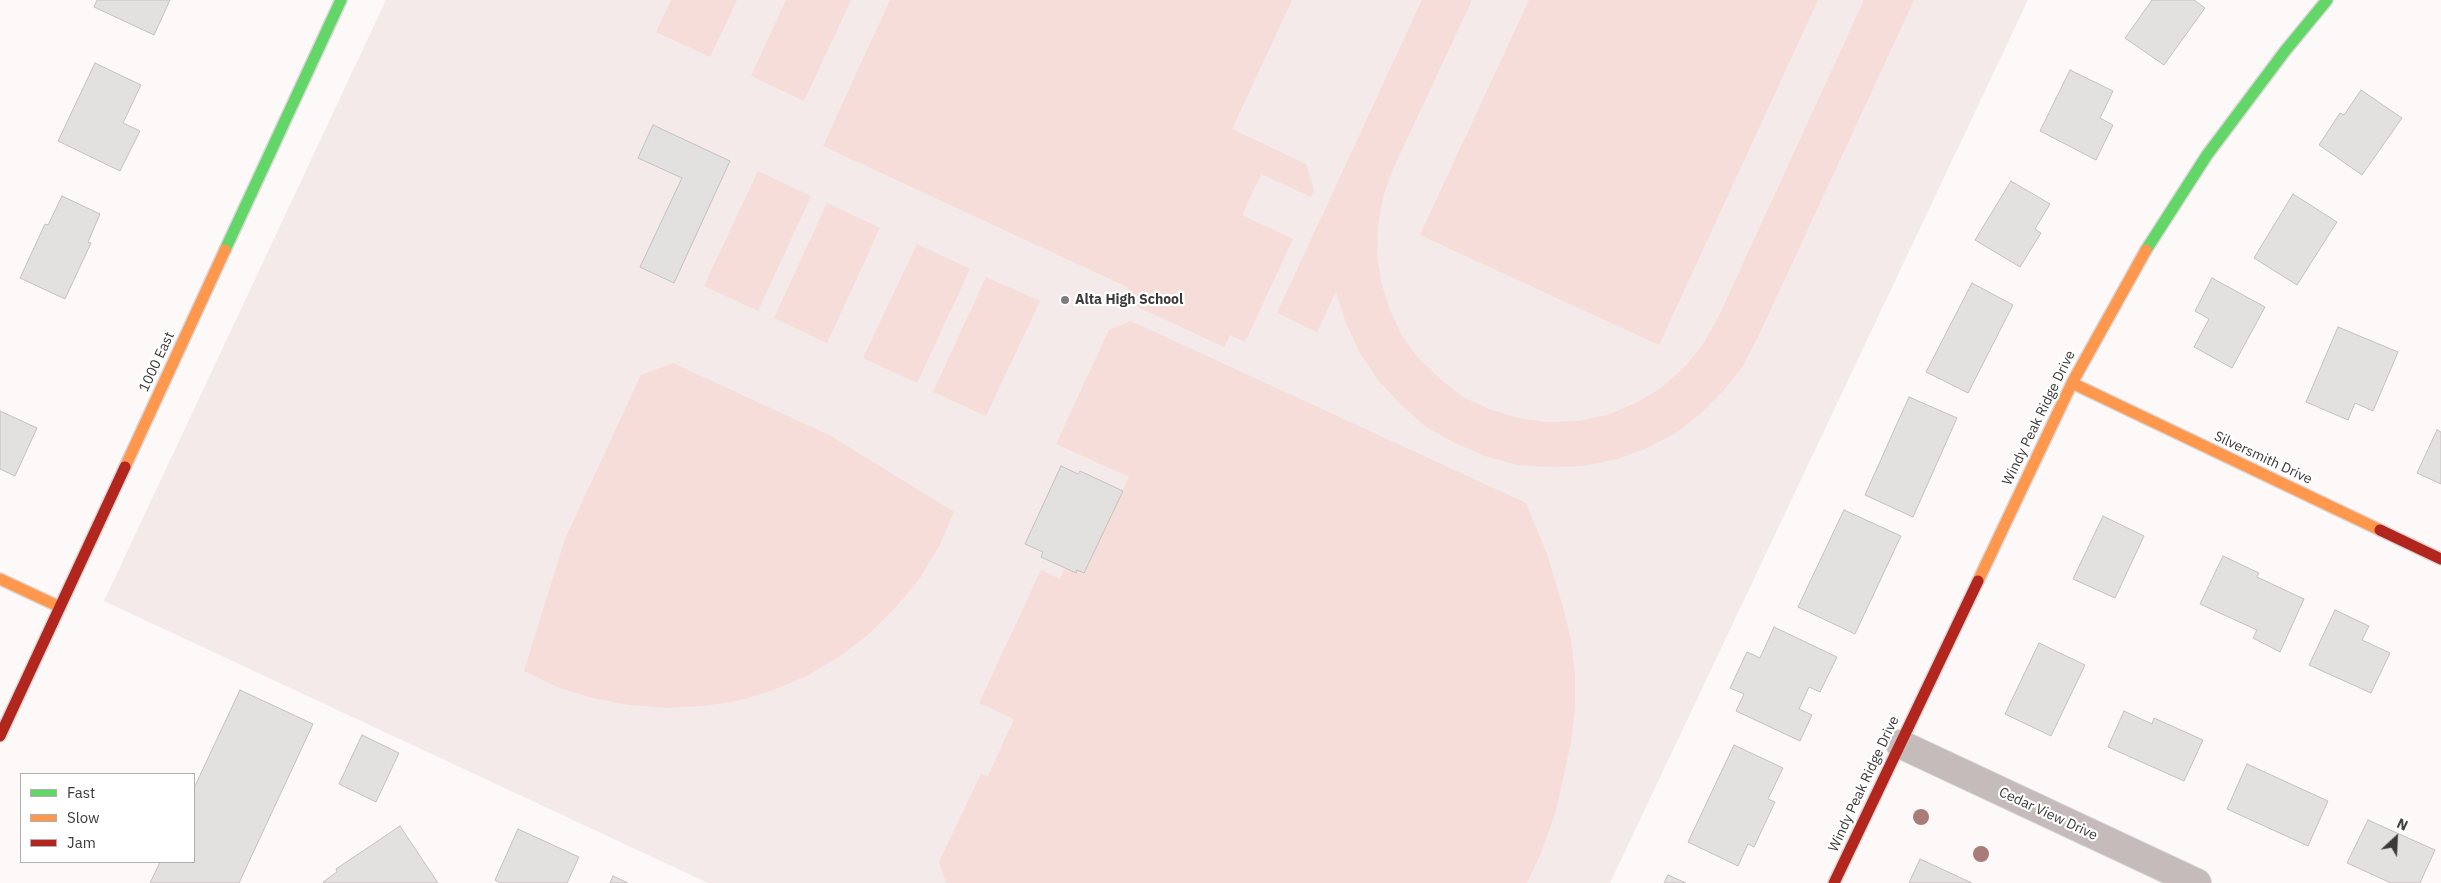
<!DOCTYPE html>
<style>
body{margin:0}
#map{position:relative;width:2441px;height:883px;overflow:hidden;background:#fdf9f9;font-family:"IBM Plex Sans",sans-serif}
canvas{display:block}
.legend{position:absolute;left:20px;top:773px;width:175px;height:90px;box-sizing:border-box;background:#fff;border:1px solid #b1b0b0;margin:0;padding:6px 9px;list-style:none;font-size:15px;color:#3c3939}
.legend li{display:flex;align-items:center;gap:10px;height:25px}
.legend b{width:25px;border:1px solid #b1b0b0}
.north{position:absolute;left:2371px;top:813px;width:50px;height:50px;-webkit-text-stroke:4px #fff;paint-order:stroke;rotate:25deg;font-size:14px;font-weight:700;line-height:20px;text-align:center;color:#3c3939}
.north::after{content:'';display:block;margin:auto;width:18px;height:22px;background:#3c3939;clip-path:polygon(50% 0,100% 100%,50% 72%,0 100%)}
</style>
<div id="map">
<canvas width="2441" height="883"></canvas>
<ul class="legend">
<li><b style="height:6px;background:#63d668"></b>Fast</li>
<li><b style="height:6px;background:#ff974d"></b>Slow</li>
<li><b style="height:6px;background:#b3261e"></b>Jam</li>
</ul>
<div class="north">N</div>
</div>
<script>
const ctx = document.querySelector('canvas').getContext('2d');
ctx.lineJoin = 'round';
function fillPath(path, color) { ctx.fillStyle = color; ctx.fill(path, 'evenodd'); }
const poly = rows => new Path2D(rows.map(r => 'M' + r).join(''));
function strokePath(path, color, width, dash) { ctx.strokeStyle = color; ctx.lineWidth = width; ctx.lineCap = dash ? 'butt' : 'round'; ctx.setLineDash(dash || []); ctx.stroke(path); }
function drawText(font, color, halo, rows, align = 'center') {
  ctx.font = font + ' "IBM Plex Sans",sans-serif'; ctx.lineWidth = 4.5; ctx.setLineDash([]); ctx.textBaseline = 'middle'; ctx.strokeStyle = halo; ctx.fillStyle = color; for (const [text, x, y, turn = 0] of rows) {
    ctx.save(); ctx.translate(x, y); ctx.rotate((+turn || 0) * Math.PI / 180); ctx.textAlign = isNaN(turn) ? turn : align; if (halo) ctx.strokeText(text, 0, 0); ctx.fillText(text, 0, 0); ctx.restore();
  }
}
fillPath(poly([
 [386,0,2028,0,1610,883,708,883,104,601]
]), '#f3eae9');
fillPath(poly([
 [671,0,737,0,710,57,656,32],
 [786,0,851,0,804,101,751,76],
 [890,0,1292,0,1232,129,1306,164,1314,190,1311,197,1261,174,1242,215,1293,239,1245,342,1230,335,1224,347,1138,307,1127,287,823,146],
 [1422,0,1472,0,1393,169,1383,197,1378,225,1377,254,1381,282,1390,310,1402,336,1419,359,1440,379,1463,397,1489,409,1518,418,1548,422,1578,421,1607,415,1636,403,1661,388,1684,368,1703,344,1718,318,1864,0,1914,0,1758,337,1743,366,1723,391,1700,414,1674,434,1645,449,1614,460,1582,466,1550,467,1517,465,1485,456,1455,443,1426,427,1401,405,1378,380,1360,353,1346,323,1336,292,1317,332,1277,313],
 [1529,0,1818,0,1659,345,1420,235],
 [758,171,811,196,758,311,704,286],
 [827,203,880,228,827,343,774,318],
 [917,244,970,269,917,383,863,358],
 [986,277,1040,301,986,416,933,392],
 [1131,321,1526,503,1547,554,1563,607,1571,640,1575,674,1575,708,1571,742,1556,811,1541,853,1527,883,946,883,939,862,981,774,988,776,1014,719,979,703,1041,570,1060,579,1065,568,1076,573,1077,570,1084,573,1129,477,1056,444,1109,330],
 [673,363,831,436,954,512,939,546,920,578,896,607,869,634,840,656,807,676,773,690,738,701,702,706,665,708,629,705,592,698,557,687,524,671,565,539,641,375]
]), '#f7ddd9');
const building = poly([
 [97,0,170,0,154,35,94,7,97,0],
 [2152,0,2194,0,2205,8,2164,65,2125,38,2152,0],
 [95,63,141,85,123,123,140,131,120,171,58,141,95,63],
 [2070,70,2113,91,2100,118,2113,125,2096,160,2040,131,2070,70],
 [2361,90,2402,118,2362,175,2319,145,2340,113,2344,115,2361,90],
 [653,125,730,161,674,283,640,267,682,178,638,158,653,125],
 [2011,181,2050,204,2035,229,2041,233,2020,267,1975,240,2011,181],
 [2293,194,2337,222,2297,285,2254,258,2293,194],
 [62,196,100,214,88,242,91,243,65,299,20,278,45,224,48,225,62,196],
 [2212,278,2265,307,2232,368,2194,347,2209,319,2195,311,2212,278],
 [1972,283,2013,305,1968,393,1926,372,1972,283],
 [2338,327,2398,352,2373,411,2355,403,2348,420,2306,402,2338,327],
 [1909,397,1957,418,1913,517,1865,495,1909,397],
 [0,411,37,428,15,476,0,469,0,411],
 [2437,430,2441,432,2441,484,2417,473,2437,430],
 [1061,466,1078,474,1080,471,1123,491,1084,573,1077,570,1076,573,1041,557,1043,552,1025,544,1061,466],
 [1844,510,1901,536,1855,634,1798,607,1844,510],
 [2103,516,2144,536,2115,598,2073,579,2103,516],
 [2223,556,2259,573,2257,577,2304,599,2280,652,2253,638,2257,630,2200,604,2223,556],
 [2335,610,2369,626,2362,640,2390,653,2371,693,2309,665,2335,610],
 [1774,627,1837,657,1820,692,1809,687,1799,709,1812,715,1800,741,1736,711,1744,694,1730,688,1747,652,1760,658,1774,627],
 [2039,643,2085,665,2051,736,2005,714,2039,643],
 [240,690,313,724,239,883,150,883,160,862,194,862,194,788,240,690],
 [2124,711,2152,724,2154,718,2203,740,2184,781,2108,747,2124,711],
 [362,735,399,753,376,802,339,784,362,735],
 [1734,745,1783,768,1768,799,1775,802,1754,847,1748,844,1738,866,1688,842,1734,745],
 [2247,764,2328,801,2308,846,2227,809,2247,764],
 [2368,820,2435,850,2420,883,2391,883,2347,863,2368,820],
 [400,826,438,883,324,883,323,882,337,872,336,869,400,826],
 [518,829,579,857,567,883,500,883,495,880,518,829],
 [1920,859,1972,883,1909,883,1920,859],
 [1668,875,1686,883,1664,883,1668,875],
 [613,876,628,883,610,883,613,876]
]);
fillPath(building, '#e3e0e0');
strokePath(building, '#c4c1c1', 1);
const street = poly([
 [1900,744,2197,883]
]);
const fast = poly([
 [225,250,341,0],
 [2146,250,2207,155,2285,51,2327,0]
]);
const slow = poly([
 [2072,383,2380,530],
 [125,467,225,250],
 [0,579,60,607],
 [1978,581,2072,383,2146,250]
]);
const jam = poly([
 [2380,530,2441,559],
 [0,736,125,467],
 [1834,883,1978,581]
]);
strokePath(street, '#d9d7d7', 30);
strokePath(fast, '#d9d7d7', 14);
strokePath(slow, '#d9d7d7', 14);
strokePath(jam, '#d9d7d7', 14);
strokePath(street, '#c4bbba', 28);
strokePath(fast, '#63d668', 11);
strokePath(slow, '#ff974d', 11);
strokePath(jam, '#b3261e', 11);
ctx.fillStyle = '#a97c78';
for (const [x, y] of [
 [1921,817],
 [1981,854]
]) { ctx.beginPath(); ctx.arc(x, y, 8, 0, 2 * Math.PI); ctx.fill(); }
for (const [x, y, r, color] of [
 [1065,300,5,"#807c7c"]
]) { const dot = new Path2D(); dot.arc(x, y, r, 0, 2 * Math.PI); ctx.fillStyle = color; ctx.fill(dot); strokePath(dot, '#fff', 2); }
drawText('bold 14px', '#3c3939', '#fff', [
 ["Alta High School",1075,300]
], 'left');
drawText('14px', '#3c3939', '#fff', [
 ["1000 East",157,362,-65],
 ["Windy Peak Ridge Drive",2039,418,-64],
 ["Silversmith Drive",2263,458,25],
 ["Windy Peak Ridge Drive",1864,784,-65],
 ["Cedar View Drive",2048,814,25]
]);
</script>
